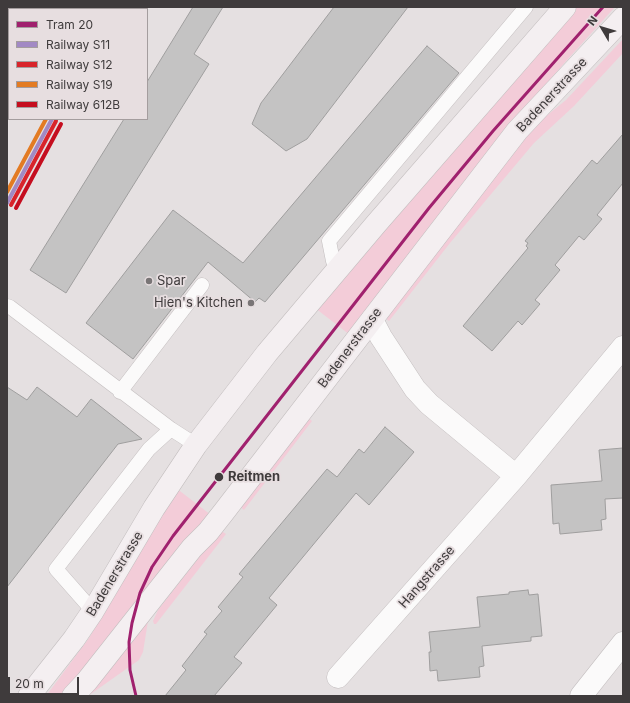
<!DOCTYPE html>
<style>
body{margin:0}
#map{position:relative;width:630px;height:703px;overflow:hidden;background:#e5e0e1;font-family:Inter,sans-serif}
canvas{display:block}
.frame{position:absolute;inset:0;border:8px solid #3f3b3c;pointer-events:none}
.legend{position:absolute;left:8px;top:8px;width:140px;height:112px;box-sizing:border-box;background:#e7dee0;border:1px solid #a49d9e;margin:0;padding:5px 7px;list-style:none;font-size:12px;color:#3f3b3c}
.legend li{display:flex;align-items:center;gap:8px;height:20px}
.legend b{width:20px;border:1px solid #a49d9e}
.north{position:absolute;left:582px;top:8px;width:40px;height:40px;-webkit-text-stroke:3px #e7dee0;paint-order:stroke;rotate:308deg;font-size:11px;font-weight:700;line-height:16px;text-align:center;color:#3f3b3c}
.north::after{content:'';display:block;margin:auto;width:14px;height:18px;background:#3f3b3c;clip-path:polygon(50% 0,100% 100%,50% 72%,0 100%)}
.scale{position:absolute;left:8px;top:677px;width:71px;height:18px;box-sizing:border-box;border:2px solid #3f3b3c;border-top:0;padding-left:5px;font-size:12px;line-height:14px;white-space:nowrap;color:#3f3b3c;-webkit-text-stroke:3px #e7dee0;paint-order:stroke}
</style>
<div id="map">
<canvas width="630" height="703"></canvas>
<div class="frame"></div>
<ul class="legend">
<li><b style="height:5px;background:#a0216e"></b>Tram 20</li>
<li><b style="height:5px;background:#a289c4"></b>Railway S11</li>
<li><b style="height:5px;background:#d8242b"></b>Railway S12</li>
<li><b style="height:5px;background:#e37b23"></b>Railway S19</li>
<li><b style="height:5px;background:#c50e1f"></b>Railway 612B</li>
</ul>
<div class="north">N</div>
<div class="scale">20 m</div>
</div>
<script>
const ctx = document.querySelector('canvas').getContext('2d');
ctx.lineJoin = 'round';
function fillPath(path, color) { ctx.fillStyle = color; ctx.fill(path, 'evenodd'); }
const poly = rows => new Path2D(rows.map(r => 'M' + r).join(''));
function strokePath(path, color, width, dash) { ctx.strokeStyle = color; ctx.lineWidth = width; ctx.lineCap = dash ? 'butt' : 'round'; ctx.setLineDash(dash || []); ctx.stroke(path); }
function drawText(font, color, halo, rows, align = 'center') {
  ctx.font = font + ' Inter,sans-serif'; ctx.lineWidth = 3.5; ctx.setLineDash([]); ctx.textBaseline = 'middle'; ctx.strokeStyle = halo; ctx.fillStyle = color; for (const [text, x, y, turn = 0] of rows) {
    ctx.save(); ctx.translate(x, y); ctx.rotate((+turn || 0) * Math.PI / 180); ctx.textAlign = isNaN(turn) ? turn : align; if (halo) ctx.strokeText(text, 0, 0); ctx.fillText(text, 0, 0); ctx.restore();
  }
}
fillPath(poly([
 [575,7,615,7,567,60,529,104,350,335,315,308],
 [623,39,623,53,574,106,534,143,450,243,389,321,384,317,521,141,545,117,566,100],
 [307,417,312,421,244,510,239,506],
 [176,488,211,515,65,696,46,696,89,638],
 [220,530,226,534,156,624,154,624,153,621,158,610],
 [148,621,143,652,139,660,88,696,83,696]
]), '#f3ccd8');
const building = poly([
 [193,7,223,7,194,54,209,64,66,293,30,270,124,119,147,119,147,82,193,7],
 [334,7,408,7,307,139,286,151,252,124,261,103,334,7],
 [427,46,459,73,265,302,259,298,255,302,208,262,133,359,86,323,173,210,243,263,427,46],
 [623,134,623,183,597,215,602,219,584,240,579,236,555,265,560,270,535,300,540,304,522,325,518,321,492,351,463,326,528,248,526,246,528,243,525,241,592,160,597,164,623,134],
 [7,387,27,400,37,387,77,417,91,399,142,439,118,444,7,587,7,387],
 [385,427,414,452,369,505,356,493,269,598,277,605,234,657,242,663,214,696,165,696,186,670,182,666,207,634,204,632,222,611,218,607,243,577,239,574,327,469,337,477,359,449,364,453,385,427],
 [623,448,623,498,605,499,606,519,601,520,602,530,560,534,559,523,553,524,551,485,602,481,599,450,623,448],
 [528,590,529,595,538,594,542,636,531,637,531,641,482,646,484,666,479,667,480,677,438,681,437,670,430,671,429,652,431,652,429,632,480,627,477,597,509,594,509,592,528,590]
]);
fillPath(building, '#c4c3c3');
strokePath(building, '#9f9e9e', 1);
const service = poly([
 [337,270,333,261,329,241,526,7],
 [7,306,10,307,171,429,196,445],
 [120,392,202,285],
 [93,611,56,569,149,449,171,429]
]);
const minor = poly([
 [372,320,381,337,415,389,429,404,516,476],
 [338,677,516,476,623,347],
 [581,696,623,643]
]);
const secondary = poly([
 [29,696,74,639,93,611,154,508,196,445,267,353,376,224,565,7],
 [73,696,87,681,192,548,208,532,223,513,517,131,623,18]
]);
strokePath(service, '#c3bebf', 15);
strokePath(minor, '#c3bebf', 23);
strokePath(secondary, '#c3bebf', 23);
strokePath(service, '#fbfafa', 14);
strokePath(minor, '#fbfafa', 22);
strokePath(secondary, '#f4eff1', 22);
strokePath(poly([
 [7,203,52,119]
]), '#a289c4', 4);
strokePath(poly([
 [11,205,56,121]
]), '#d8242b', 4);
strokePath(poly([
 [7,192,46,119]
]), '#e37b23', 4);
strokePath(poly([
 [16,208,61,124]
]), '#c50e1f', 4);
strokePath(poly([
 [136,696,130,670,129,642,132,623,140,593,152,567,173,536,429,208,493,131,603,7]
]), '#a0216e', 3);
for (const [x, y, r, color] of [
 [149,281,4,"#797576"],
 [251,303,4,"#797576"],
 [219,477,5,"#3f3b3c"]
]) { const dot = new Path2D(); dot.arc(x, y, r, 0, 2 * Math.PI); ctx.fillStyle = color; ctx.fill(dot); strokePath(dot, '#e7dee0', 1.5); }
drawText('13px', '#3f3b3c', '#e7dee0', [
 ["Badenerstrasse",552,95,-47],
 ["Badenerstrasse",350,348,-53],
 ["Badenerstrasse",115,574,-59],
 ["Hangstrasse",427,577,-49]
]);
drawText('13px', '#3f3b3c', '#e7dee0', [
 ["Spar",157,281],
 ["Hien's Kitchen",243,303,"right"]
], 'left');
drawText('bold 13px', '#3f3b3c', '#e7dee0', [
 ["Reitmen",228,477]
], 'left');
</script>
